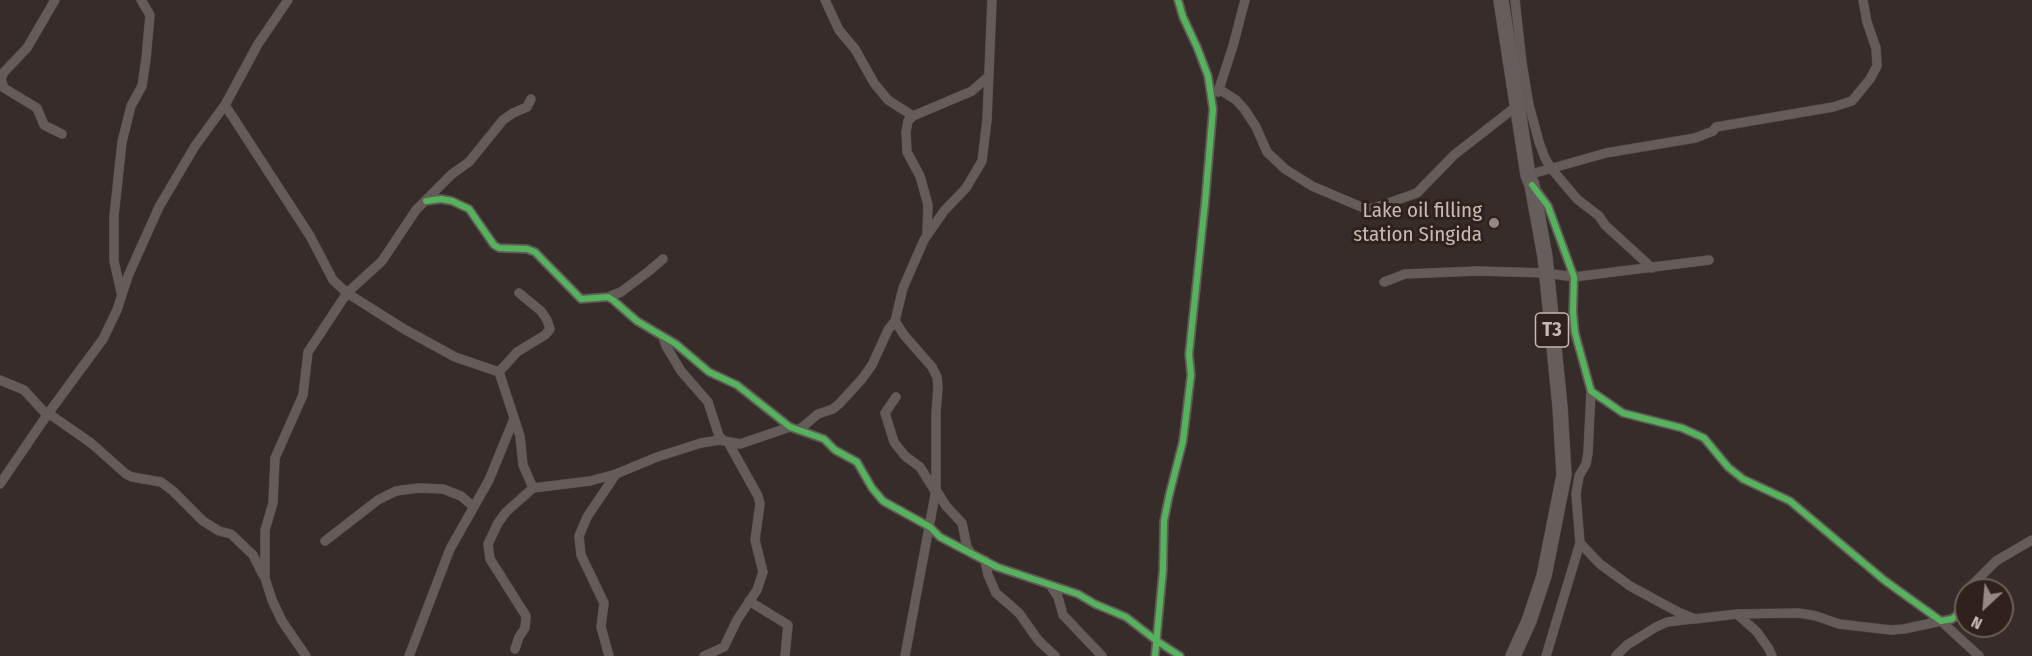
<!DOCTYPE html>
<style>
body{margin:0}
#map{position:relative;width:2032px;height:656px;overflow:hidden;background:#362c29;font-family:"Fira Sans Condensed",sans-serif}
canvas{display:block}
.north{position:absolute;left:1954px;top:578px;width:60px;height:60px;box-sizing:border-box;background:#31211c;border:2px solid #6d5d58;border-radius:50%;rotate:206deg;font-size:16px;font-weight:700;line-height:24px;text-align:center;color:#c8b8b2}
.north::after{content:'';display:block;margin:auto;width:21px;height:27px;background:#958782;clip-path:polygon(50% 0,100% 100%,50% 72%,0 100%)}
</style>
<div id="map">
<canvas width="2032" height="656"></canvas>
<div class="north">N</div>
</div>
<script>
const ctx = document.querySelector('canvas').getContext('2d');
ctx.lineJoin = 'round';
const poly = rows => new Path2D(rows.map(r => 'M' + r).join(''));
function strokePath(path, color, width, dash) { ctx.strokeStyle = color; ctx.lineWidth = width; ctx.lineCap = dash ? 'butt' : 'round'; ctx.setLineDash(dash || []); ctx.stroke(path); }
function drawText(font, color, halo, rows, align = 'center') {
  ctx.font = font + ' "Fira Sans Condensed",sans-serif'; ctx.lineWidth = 6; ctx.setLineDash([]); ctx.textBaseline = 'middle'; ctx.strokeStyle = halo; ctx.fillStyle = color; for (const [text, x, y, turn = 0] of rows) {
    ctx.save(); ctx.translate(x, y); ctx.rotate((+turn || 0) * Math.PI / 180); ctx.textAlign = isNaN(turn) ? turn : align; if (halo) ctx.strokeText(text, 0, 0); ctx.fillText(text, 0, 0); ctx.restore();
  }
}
const minor = poly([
 [55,0,27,48,4,72,1,79,4,88,37,108,44,125,62,134],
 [825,0,839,30,855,49,874,83,888,100,913,116],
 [1515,0,1522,63,1529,105,1539,142,1545,158,1550,167,1577,199,1599,216,1605,225,1652,268],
 [1219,89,1236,100,1245,110,1256,127,1267,152,1285,169,1312,186,1366,209,1374,208,1417,193,1454,155,1518,105],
 [1218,92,1233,46,1245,0],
 [225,105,310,236,333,280,347,293,404,329,455,357,499,372],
 [1528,175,1606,153,1695,138,1713,131,1716,127,1833,107,1852,101,1870,79,1877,66,1876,48,1867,22,1863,0],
 [1534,187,1548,206,1574,277,1573,312,1575,333,1591,391,1623,413,1682,428,1704,438,1728,467,1743,479,1790,501,1884,580,1941,621,1952,619,1957,615,1966,591],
 [426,201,441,199,452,201,469,209,494,245,499,248,527,249,535,252,581,299,608,297,613,300,637,321,676,344,709,372,737,385,790,427,824,439,835,450,857,462,872,488,883,501,930,527,940,537,997,567,1078,594,1095,604,1126,617,1157,641,1180,656],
 [927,234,928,205,920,176,907,152,906,132,908,121,913,116,972,91,989,76],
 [1384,282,1405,274,1478,271,1546,273,1574,277,1709,260],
 [121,292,114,261,114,216,122,142,131,106,142,86,146,59,150,15,141,0],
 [608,297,621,292,649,271,663,259],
 [663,337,666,346,681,371,708,402,719,436,724,441],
 [499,372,520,436,523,465,533,488],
 [499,372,517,352,545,335,550,329,547,320,541,311,519,293],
 [0,380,24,390,47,415],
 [896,397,885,413,894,442,905,456,920,467,935,491],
 [48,413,91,443,126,474,132,477,161,482,173,491,203,521,219,531,231,534,253,555,263,575],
 [800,429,818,414,833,409,839,404,862,379,872,365,888,330,895,321],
 [0,484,47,415,103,339,117,310,128,276,159,207,195,146,225,105,258,44,288,0],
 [936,490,946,506,962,523,967,547,971,553],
 [325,541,378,500,396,491,418,488,443,489,461,496,474,507],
 [1580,543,1600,564,1630,586,1678,612,1695,619,1737,614,1799,613,1816,616,1839,624,1891,630,1904,629,1941,621,1979,656],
 [985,560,988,575,996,593,1019,613,1038,640,1055,656],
 [1051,586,1058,597,1063,615,1102,656],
 [1967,590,1996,561,2032,540],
 [749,601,788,625,785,656],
 [1737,614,1757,632,1769,649,1772,656],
 [515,649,519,637,525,628,526,616,490,559,488,544,498,523,506,512,533,488,590,481,616,474,657,457,701,443,720,440,740,444,790,427],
 [306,656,282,621,272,600,265,578,265,530,273,503,275,458,303,395,308,352,347,293,382,261,416,210,452,174,469,162,503,120,513,113,527,107,531,99],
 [409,656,450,549,489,480,514,419],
 [609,656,601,627,604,603,581,555,579,536,587,517,616,474],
 [704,656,724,647,737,620,757,590,763,572,755,540,760,504,758,496,728,442],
 [905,656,936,490,936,413,938,387,937,377,932,367,904,335,895,321,903,288,924,240,944,211,966,188,982,161,987,120,992,0],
 [1155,656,1163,570,1164,521,1169,496,1183,441,1191,375,1189,354,1205,203,1213,109,1208,76,1197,47,1183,17,1178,0],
 [1546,656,1580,543,1576,494,1579,476,1586,464,1588,453,1591,391],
 [1616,656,1627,645,1656,627,1667,622,1692,619]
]);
const trunk = poly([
 [1501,0,1528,175,1532,185,1545,257,1560,407,1564,475,1544,576,1529,621,1513,656]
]);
strokePath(minor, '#4f4845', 10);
strokePath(trunk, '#514846', 16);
strokePath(minor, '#645c59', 9);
strokePath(trunk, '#655e5c', 15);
strokePath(poly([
 [1532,185,1548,206,1574,277,1573,312,1575,333,1591,391,1623,413,1682,428,1704,438,1728,467,1743,479,1790,501,1884,580,1941,621,1952,619,1957,615,1966,591],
 [426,201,441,199,452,201,469,209,494,245,499,248,527,249,535,252,581,299,608,297,613,300,637,321,676,344,709,372,737,385,790,427,824,439,835,450,857,462,872,488,883,501,930,527,940,537,997,567,1078,594,1095,604,1126,617,1157,641,1180,656],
 [1155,656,1163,570,1164,521,1169,496,1183,441,1191,375,1189,354,1205,203,1213,109,1208,76,1197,47,1183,17,1178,0]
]), '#56b35d', 6);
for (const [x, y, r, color] of [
 [1494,223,6,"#958782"]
]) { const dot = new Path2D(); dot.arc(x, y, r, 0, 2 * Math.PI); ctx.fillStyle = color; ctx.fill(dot); strokePath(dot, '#31211c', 2); }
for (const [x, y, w] of [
 [1552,330,33]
]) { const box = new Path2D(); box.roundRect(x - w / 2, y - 17, w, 34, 4.5); ctx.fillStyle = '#31211c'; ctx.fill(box); strokePath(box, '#c8b8b2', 1.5); }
drawText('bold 20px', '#c8b8b2', null, [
 ["T3",1552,330]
]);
drawText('21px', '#c8b8b2', '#31211c', [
 ["Lake oil filling",1482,211],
 ["station Singida",1482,235]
], 'right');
</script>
